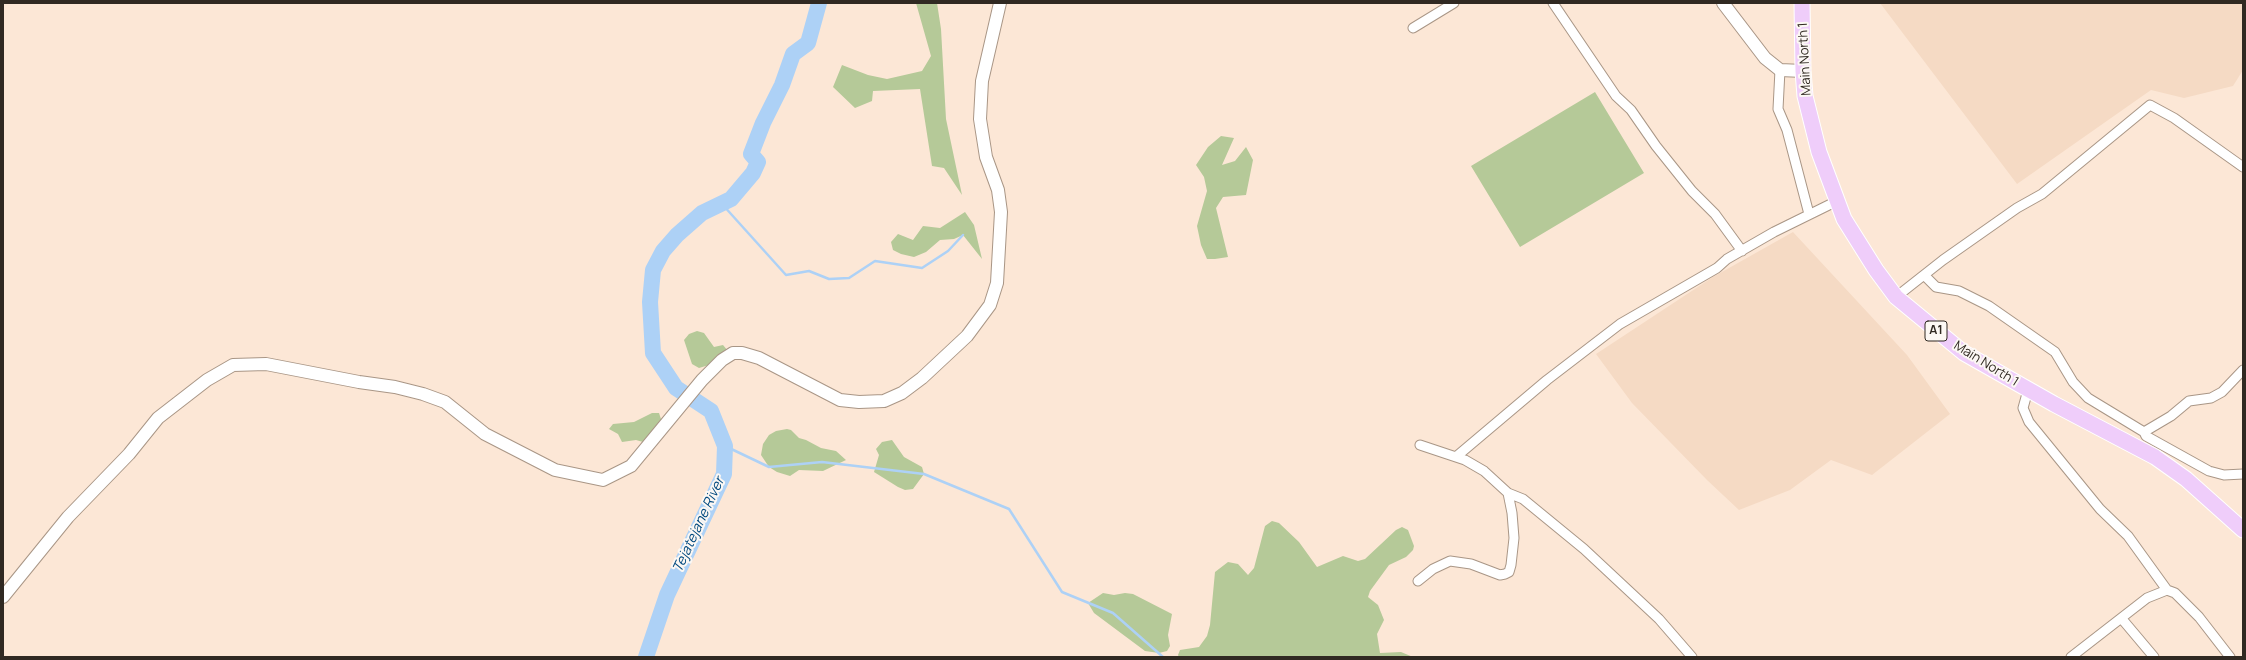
<!DOCTYPE html>
<style>
body{margin:0}
#map{position:relative;width:2246px;height:660px;overflow:hidden;background:#fce7d6;font-family:Manrope,sans-serif}
canvas{display:block}
.frame{position:absolute;inset:0;border:4px solid #302922;pointer-events:none}
</style>
<div id="map">
<canvas width="2246" height="660"></canvas>
<div class="frame"></div>
</div>
<script>
const ctx = document.querySelector('canvas').getContext('2d');
ctx.lineJoin = 'round';
function fillPath(path, color) { ctx.fillStyle = color; ctx.fill(path, 'evenodd'); }
const poly = rows => new Path2D(rows.map(r => 'M' + r).join(''));
function strokePath(path, color, width, dash) { ctx.strokeStyle = color; ctx.lineWidth = width; ctx.lineCap = dash ? 'butt' : 'round'; ctx.setLineDash(dash || []); ctx.stroke(path); }
function drawText(font, color, halo, rows, align = 'center') {
  ctx.font = font + ' Manrope,sans-serif'; ctx.lineWidth = 4; ctx.setLineDash([]); ctx.textBaseline = 'middle'; ctx.strokeStyle = halo; ctx.fillStyle = color; for (const [text, x, y, turn = 0] of rows) {
    ctx.save(); ctx.translate(x, y); ctx.rotate((+turn || 0) * Math.PI / 180); ctx.textAlign = isNaN(turn) ? turn : align; if (halo) ctx.strokeText(text, 0, 0); ctx.fillText(text, 0, 0); ctx.restore();
  }
}
fillPath(poly([
 [1880,3,2243,3,2243,70,2233,86,2184,98,2151,90,2017,184],
 [1793,232,1907,355,1950,414,1872,475,1831,460,1790,490,1739,510,1707,480,1632,403,1596,354,1713,277]
]), '#f5dac4');
fillPath(poly([
 [916,3,937,3,941,29,946,119,962,195,944,168,932,166,920,89,873,91,872,101,855,108,833,87,842,65,868,75,887,79,922,71,931,56],
 [1595,92,1644,173,1520,247,1471,166],
 [1221,136,1234,138,1222,165,1235,161,1246,147,1253,160,1246,195,1223,197,1216,208,1228,257,1215,259,1207,259,1201,245,1197,226,1207,191,1204,177,1196,165,1208,147],
 [965,212,974,225,982,259,963,235,954,239,940,240,926,252,914,257,901,254,893,250,891,242,898,234,913,240,923,226,940,228],
 [697,331,704,333,714,347,723,345,728,351,709,365,699,368,692,364,684,340,689,334],
 [652,413,659,413,662,422,643,442,636,440,622,442,618,434,609,429,613,424,634,422],
 [787,429,791,430,799,438,806,440,821,448,836,451,846,460,823,471,799,470,790,476,777,472,769,467,761,455,763,444,769,435,776,431],
 [892,440,904,457,922,467,924,474,913,489,905,490,898,487,874,472,879,455,876,449,882,442],
 [1272,521,1279,523,1299,542,1317,567,1343,556,1358,561,1365,559,1396,530,1402,527,1408,530,1414,546,1413,550,1406,557,1389,565,1370,591,1368,597,1378,605,1384,620,1377,634,1380,653,1401,652,1413,657,1179,657,1178,655,1180,650,1199,647,1207,636,1210,625,1215,572,1228,562,1238,564,1248,575,1254,568,1265,526],
 [1103,593,1114,595,1125,593,1133,594,1172,614,1168,635,1170,646,1167,651,1159,653,1145,651,1094,613,1088,603]
]), '#b5c998');
strokePath(poly([
 [722,204,786,275,809,271,829,279,849,278,875,261,922,268,948,251,963,235],
 [725,446,769,467,822,462,924,474,1009,509,1062,592,1113,613,1163,657]
]), '#add1f6', 2.5);
strokePath(poly([
 [646,657,667,595,724,474,725,446,711,411,676,388,653,353,650,302,653,270,663,251,677,235,702,213,731,199,753,173,758,162,751,154,763,123,782,85,793,54,808,43,819,3]
]), '#add1f6', 16);
const minor = poly([
 [1553,3,1616,96,1631,110,1656,146,1692,191,1715,214,1742,251],
 [1413,28,1454,3],
 [1780,70,1778,109,1787,130,1809,214],
 [1924,275,1936,287,1959,291,1989,306,2055,352,2073,382,2088,398,2144,432,2146,436,2209,471,2224,475,2243,474],
 [1896,297,1943,260,2017,208,2042,194,2150,105,2174,118,2243,167],
 [2028,390,2023,408,2029,422,2100,509,2128,536,2167,590,2175,593,2199,617,2230,657],
 [2144,432,2171,416,2189,401,2211,398,2222,392,2243,370],
 [1457,456,1547,380,1620,324,1717,268,1727,259,1774,232,1837,201],
 [1508,493,1523,499,1584,549,1659,619,1692,657],
 [1418,581,1433,569,1450,561,1471,564,1500,575,1505,574,1509,572,1511,565,1514,538,1512,513,1508,493,1484,471,1465,460,1420,445],
 [2122,619,2154,657],
 [2071,657,2147,598,2167,590]
]);
const tertiary = poly([
 [1723,3,1765,58,1780,70,1803,71],
 [3,597,68,517,129,454,158,418,207,380,233,365,266,364,359,382,395,387,423,394,445,402,485,434,555,470,603,480,631,466,702,380,722,360,733,353,742,353,759,358,840,400,859,402,884,401,902,393,922,378,967,336,990,305,997,283,1001,212,998,190,986,157,980,119,982,81,1000,3]
]);
const primary = poly([
 [1802,3,1803,71,1805,96,1819,152,1844,219,1876,270,1896,297,1964,353,2054,404,2155,457,2186,479,2243,530]
]);
strokePath(minor, '#a99686', 11);
strokePath(tertiary, '#a99686', 14);
strokePath(primary, '#fff', 17);
strokePath(minor, '#fff', 9);
strokePath(tertiary, '#fff', 12);
strokePath(primary, '#efcdfa', 15);
for (const [x, y, w] of [
 [1936,331,22]
]) { const box = new Path2D(); box.roundRect(x - w / 2, y - 10, w, 20, 3); ctx.fillStyle = '#fcf8f4'; ctx.fill(box); strokePath(box, '#302922', 1); }
drawText('bold 12px', '#302922', null, [
 ["A1",1936,331]
]);
drawText('13px', '#302922', '#fcf8f4', [
 ["Main North 1",1805,59,-93],
 ["Main North 1",1986,364,32]
]);
drawText('italic 14px', '#00497f', '#fcf8f4', [
 ["Tejatejane River",699,525,-65]
]);
</script>
